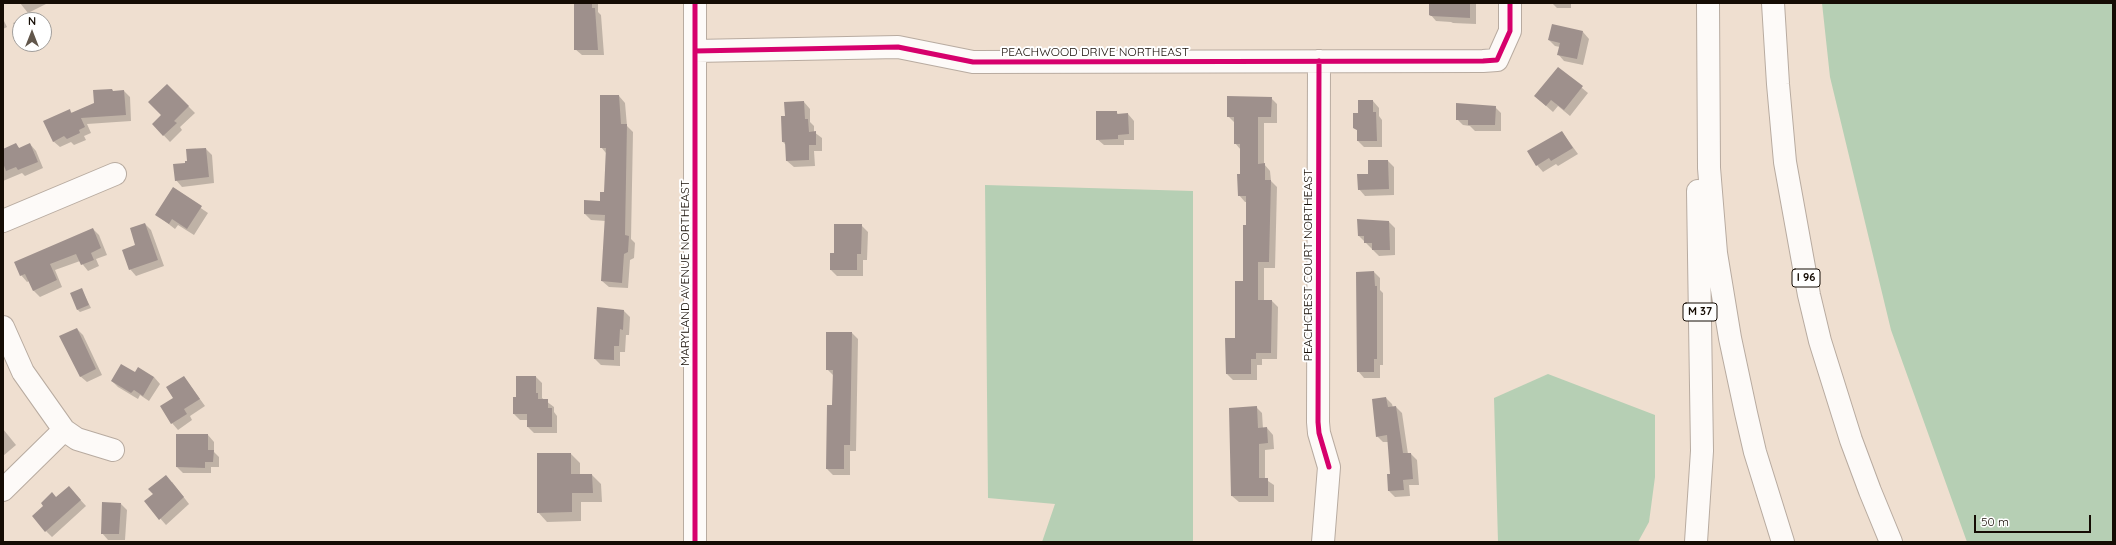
<!DOCTYPE html>
<style>
body{margin:0}
#map{position:relative;width:2116px;height:545px;overflow:hidden;background:#efdfd0;font-family:Quicksand,sans-serif}
canvas{display:block}
.frame{position:absolute;inset:0;border:4px solid #150c04;pointer-events:none}
.north{position:absolute;left:12px;top:12px;width:40px;height:40px;box-sizing:border-box;background:#fff;border:1px solid #a19e9b;border-radius:50%;rotate:0deg;font-size:11px;font-weight:700;line-height:16px;text-align:center;color:#150c04}
.north::after{content:'';display:block;margin:auto;width:14px;height:18px;background:#61564b;clip-path:polygon(50% 0,100% 100%,50% 72%,0 100%)}
.scale{position:absolute;left:1974px;top:515px;width:117px;height:18px;box-sizing:border-box;border:2px solid #150c04;border-top:0;padding-left:5px;font-size:12px;line-height:14px;white-space:nowrap;color:#150c04;-webkit-text-stroke:3px #fff;paint-order:stroke}
</style>
<div id="map">
<canvas width="2116" height="545"></canvas>
<div class="frame"></div>
<div class="north">N</div>
<div class="scale">50 m</div>
</div>
<script>
const ctx = document.querySelector('canvas').getContext('2d');
ctx.lineJoin = 'round';
function fillPath(path, color) { ctx.fillStyle = color; ctx.fill(path, 'evenodd'); }
const poly = rows => new Path2D(rows.map(r => 'M' + r).join(''));
function strokePath(path, color, width, dash) { ctx.strokeStyle = color; ctx.lineWidth = width; ctx.lineCap = dash ? 'butt' : 'round'; ctx.setLineDash(dash || []); ctx.stroke(path); }
function drawText(font, color, halo, rows, align = 'center') {
  ctx.font = font + ' Quicksand,sans-serif'; ctx.lineWidth = 4; ctx.setLineDash([]); ctx.textBaseline = 'middle'; ctx.strokeStyle = halo; ctx.fillStyle = color; for (const [text, x, y, turn = 0] of rows) {
    ctx.save(); ctx.translate(x, y); ctx.rotate((+turn || 0) * Math.PI / 180); ctx.textAlign = isNaN(turn) ? turn : align; if (halo) ctx.strokeText(text, 0, 0); ctx.fillText(text, 0, 0); ctx.restore();
  }
}
fillPath(poly([
 [1822,3,2113,3,2113,542,1967,542,1891,330,1830,77],
 [985,185,1193,191,1193,542,1042,542,1055,504,988,498],
 [1548,374,1655,415,1655,477,1649,522,1638,542,1498,542,1494,398]
]), '#b6cfb4');
fillPath(poly([
 [20,3,48,3,28,13],
 [575,3,598,3,598,12,601,15,604,55,582,55,575,49],
 [1430,3,1476,3,1476,24,1453,23,1451,22,1436,21,1430,14],
 [1552,3,1571,3,1571,8,1557,8],
 [27,17,30,20,20,20,20,37,13,23],
 [3,19,7,27,3,29],
 [1583,32,1589,39,1583,65,1564,61,1558,54,1560,47,1555,46,1549,40],
 [1558,68,1588,93,1570,116,1558,106,1553,112,1535,96],
 [167,85,195,113,180,127,182,130,170,142,153,124,162,115],
 [124,91,130,97,131,121,87,124,91,133,84,136,86,140,74,145,71,142,60,147,53,141,70,111,72,113],
 [619,96,625,103,627,126,633,132,631,239,635,243,634,258,630,260,628,288,609,287,602,281,606,221,591,220,585,214,601,202,605,194,606,153,601,147],
 [1271,98,1277,104,1277,123,1264,123,1264,164,1270,171,1271,181,1277,187,1275,268,1264,268,1264,301,1272,301,1278,307,1277,359,1262,359,1262,365,1257,365,1257,380,1233,380,1227,374,1226,339,1236,339,1244,282,1247,202,1245,202,1239,195,1241,175,1241,150,1235,143,1235,123,1228,116],
 [1373,101,1379,108,1379,116,1382,120,1382,147,1364,147,1358,141,1358,131,1354,128,1359,114],
 [804,102,810,109,810,122,814,126,814,132,822,138,822,151,814,151,815,166,794,167,787,161,786,145,783,142],
 [1495,107,1501,113,1501,131,1475,131,1470,126,1463,125,1457,119],
 [1116,112,1119,115,1128,114,1134,121,1134,140,1124,140,1124,145,1104,145,1097,139],
 [1562,132,1578,154,1558,166,1556,164,1543,172,1537,165],
 [30,144,36,151,43,168,25,176,22,173,3,181,3,150,16,145,20,149],
 [206,149,212,155,214,183,182,187,176,180,186,164],
 [1388,161,1394,167,1394,195,1365,196,1359,189],
 [173,189,208,213,194,235,178,225,175,229,157,215],
 [1389,222,1395,228,1395,255,1379,256,1359,236],
 [145,224,151,230,164,266,136,276,130,269],
 [861,225,868,232,867,260,863,260,863,276,837,276,831,270,835,254],
 [93,229,99,235,107,255,96,259,99,266,88,271,80,261,55,270,62,287,40,297,33,290,29,281,27,282,21,275],
 [1374,272,1380,278,1380,290,1383,293,1383,365,1380,365,1380,378,1364,378,1358,371],
 [82,290,91,308,80,312,77,309],
 [598,308,624,311,630,317,629,335,626,335,625,352,620,352,620,366,601,365,595,359],
 [77,329,83,335,102,375,87,382,80,376],
 [852,333,858,339,856,451,850,451,850,475,833,475,827,469,828,406,833,406,833,375,827,369],
 [135,374,154,377,160,384,149,401,140,395,138,399,118,387,112,381],
 [184,377,205,406,190,416,192,420,178,430,172,423,175,398],
 [536,377,542,383,542,398,554,407,554,412,557,416,557,433,534,433,528,427,528,420,520,420,514,414,514,398,517,398],
 [1386,398,1392,404,1393,408,1396,407,1402,413,1408,454,1411,454,1417,460,1419,485,1409,485,1410,496,1395,497,1389,491,1391,475,1389,442,1383,442,1377,436],
 [1256,407,1262,413,1263,429,1267,428,1273,435,1274,449,1265,450,1265,479,1274,485,1274,502,1239,502,1232,496],
 [3,429,16,445,3,456],
 [208,435,214,442,214,452,219,457,219,467,211,467,211,473,183,473,177,467],
 [571,454,580,463,580,475,592,475,601,484,602,502,581,502,581,521,547,522,538,512],
 [172,482,189,504,166,525,145,501],
 [75,494,86,506,52,537,46,531,57,498],
 [121,504,127,510,125,540,108,540,102,533]
]), '#0003');
fillPath(poly([
 [574,3,592,3,592,8,595,8,598,50,574,50],
 [1429,3,1470,3,1470,18,1431,16,1429,15],
 [1552,24,1583,31,1577,59,1557,55,1560,43,1548,40],
 [1558,67,1583,86,1564,110,1551,100,1546,106,1534,96],
 [167,84,189,106,174,121,177,123,163,136,152,124,161,115,148,102],
 [112,89,113,91,124,90,126,115,81,118,85,127,79,130,80,133,67,139,64,136,53,142,43,121,70,109,71,113,94,103,93,90],
 [600,95,619,95,621,124,627,124,625,235,629,236,628,252,624,254,622,283,601,281,605,215,584,214,584,200,600,201,600,192,604,192,606,148,600,148],
 [1227,96,1272,97,1271,117,1258,117,1258,164,1265,163,1265,180,1271,180,1269,262,1258,262,1258,300,1272,300,1271,353,1256,353,1256,359,1251,359,1251,374,1226,374,1225,338,1235,338,1235,281,1243,281,1243,225,1246,225,1246,196,1238,196,1237,174,1240,174,1240,144,1234,144,1234,117,1227,117],
 [1358,100,1373,100,1373,112,1376,112,1377,141,1357,141,1357,130,1353,128,1353,113,1358,113],
 [804,101,805,119,808,119,809,132,816,131,816,145,809,145,809,160,786,161,785,142,782,142,781,116,785,116,784,102],
 [1456,103,1496,106,1495,125,1468,125,1468,120,1456,120],
 [1096,111,1117,111,1117,114,1128,113,1129,134,1118,135,1118,139,1096,140],
 [1562,131,1573,148,1551,161,1549,158,1536,166,1527,151],
 [16,143,19,148,30,143,38,162,18,170,16,167,6,171,3,163,3,149],
 [206,148,209,177,175,181,173,164,185,163,185,161,187,161,186,149],
 [1368,160,1388,160,1389,189,1358,190,1357,174,1368,174],
 [173,187,202,206,187,229,172,219,169,224,155,215],
 [1357,219,1389,221,1390,250,1372,250,1372,243,1364,243,1364,236,1358,236],
 [145,223,158,260,129,270,122,250,135,245,130,228],
 [834,224,862,224,861,254,857,254,857,270,830,270,830,253,834,253],
 [93,228,101,248,91,253,94,260,81,265,76,254,50,264,57,280,33,291,25,274,20,276,14,262],
 [1374,271,1375,286,1377,286,1377,359,1374,359,1374,372,1357,372,1356,272],
 [82,288,89,305,77,310,70,293],
 [597,307,624,310,623,330,620,329,619,346,614,346,614,360,594,359],
 [77,328,96,369,80,377,59,336],
 [826,332,852,332,850,445,844,445,844,469,826,469,827,405,832,405,833,370,826,370],
 [121,364,135,372,138,367,154,377,143,396,134,390,131,393,111,381],
 [184,376,200,399,184,409,187,414,171,424,160,406,173,398,166,387],
 [516,376,536,376,536,393,538,393,538,399,548,399,548,408,552,408,552,427,527,427,527,414,513,414,513,397,516,397],
 [1386,397,1388,407,1396,406,1403,453,1411,453,1413,479,1403,480,1404,490,1388,491,1387,474,1390,474,1387,435,1376,437,1372,399],
 [1257,406,1258,428,1267,427,1268,443,1259,444,1259,478,1268,478,1268,496,1231,496,1229,408],
 [176,434,208,434,208,450,214,450,213,462,205,462,205,468,176,467],
 [537,453,571,453,571,474,592,474,593,493,572,493,572,512,537,513],
 [166,475,184,497,159,520,144,501,153,494,148,489],
 [69,486,81,500,45,532,32,516,43,506,41,503,52,492,56,497],
 [102,502,121,503,119,534,101,534]
]), '#9e908c');
const minor = poly([
 [695,3,695,542],
 [695,51,898,47,973,62,1483,61,1497,60,1510,31,1510,3],
 [1319,61,1318,422,1319,433,1329,467,1323,542],
 [3,221,115,174],
 [3,327,23,372,64,430,77,439,113,450],
 [3,490,64,430]
]);
const highway = poly([
 [1708,3,1709,168,1716,253,1730,338,1746,413,1755,452,1783,542],
 [1773,3,1778,84,1785,162,1809,295,1820,341,1851,440,1870,491,1891,542],
 [1696,542,1702,451,1698,191]
]);
strokePath(minor, '#b8aba0', 24);
strokePath(highway, '#b8aba0', 24);
strokePath(minor, '#fdfaf8', 22);
strokePath(highway, '#fdfaf8', 22);
strokePath(poly([
 [695,3,695,542],
 [695,51,898,47,973,62,1483,61,1497,60,1510,31,1510,3],
 [1319,61,1318,422,1319,433,1329,467]
]), '#d6006c', 5);
for (const [x, y, w] of [
 [1806,278,28],
 [1700,312,34]
]) { const box = new Path2D(); box.roundRect(x - w / 2, y - 9, w, 18, 3); ctx.fillStyle = '#fff'; ctx.fill(box); strokePath(box, '#150c04', 1); }
drawText('bold 11px', '#150c04', null, [
 ["I 96",1806,278],
 ["M 37",1700,312]
]);
drawText('12px', '#150c04', '#fff', [
 ["PEACHWOOD DRIVE NORTHEAST",1095,52],
 ["PEACHCREST COURT NORTHEAST",1308,265,-90],
 ["MARYLAND AVENUE NORTHEAST",685,273,-90]
]);
</script>
